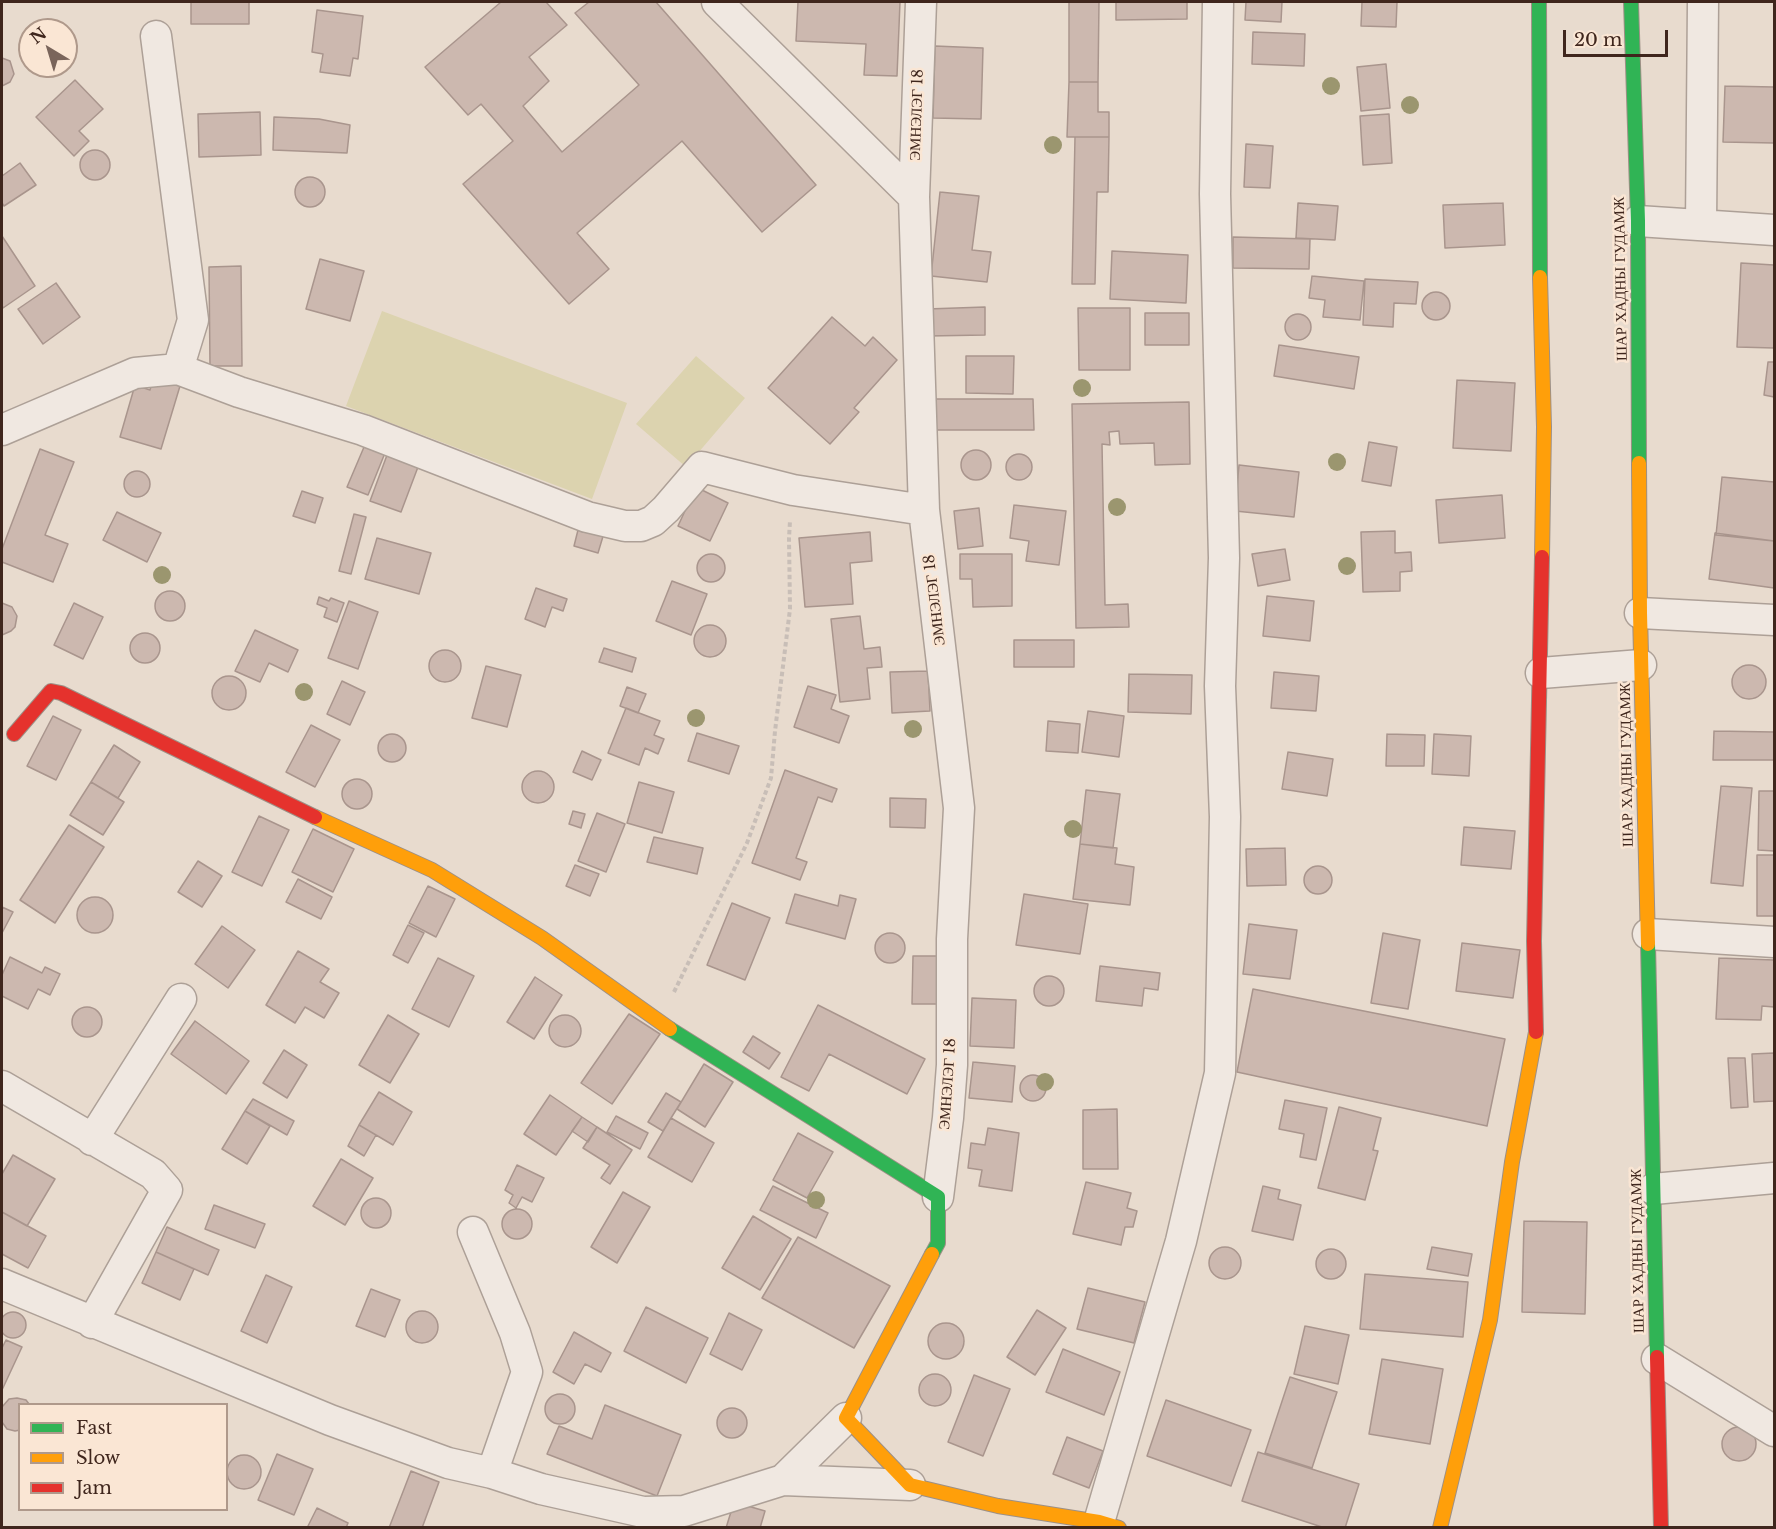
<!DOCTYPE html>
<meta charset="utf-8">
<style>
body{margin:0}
#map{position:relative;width:1776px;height:1529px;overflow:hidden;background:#e8dbce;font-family:"Libre Baskerville",serif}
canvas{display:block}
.frame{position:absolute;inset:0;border:3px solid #3f261d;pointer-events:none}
.legend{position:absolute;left:18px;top:1403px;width:210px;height:108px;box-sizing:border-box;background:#fae6d4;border:2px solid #af998b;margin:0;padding:8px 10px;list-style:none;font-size:18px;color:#3f261d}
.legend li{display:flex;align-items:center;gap:12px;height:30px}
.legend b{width:30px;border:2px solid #af998b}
.north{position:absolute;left:18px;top:18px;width:60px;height:60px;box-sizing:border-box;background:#fae6d4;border:2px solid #af998b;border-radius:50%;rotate:322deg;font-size:16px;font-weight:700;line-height:24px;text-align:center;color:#3f261d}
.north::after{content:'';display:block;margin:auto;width:21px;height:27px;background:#7a655b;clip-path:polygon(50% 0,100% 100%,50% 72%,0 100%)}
.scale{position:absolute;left:1563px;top:30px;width:105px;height:27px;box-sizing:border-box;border:3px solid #3f261d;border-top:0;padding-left:8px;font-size:18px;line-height:21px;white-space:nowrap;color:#3f261d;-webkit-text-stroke:4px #fae6d4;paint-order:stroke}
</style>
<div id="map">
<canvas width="1776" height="1529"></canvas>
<div class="frame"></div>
<ul class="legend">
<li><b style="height:8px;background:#30b455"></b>Fast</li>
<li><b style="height:8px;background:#ff9f0a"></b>Slow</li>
<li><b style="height:8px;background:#e5322d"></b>Jam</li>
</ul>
<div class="north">N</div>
<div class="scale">20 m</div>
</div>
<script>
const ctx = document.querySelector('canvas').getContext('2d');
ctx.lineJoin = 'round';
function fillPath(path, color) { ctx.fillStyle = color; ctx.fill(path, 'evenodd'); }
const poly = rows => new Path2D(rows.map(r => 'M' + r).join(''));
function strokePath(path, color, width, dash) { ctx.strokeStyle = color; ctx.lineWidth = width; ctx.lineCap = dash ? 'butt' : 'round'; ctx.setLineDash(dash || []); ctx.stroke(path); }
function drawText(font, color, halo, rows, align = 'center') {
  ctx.font = font + ' "Libre Baskerville",serif'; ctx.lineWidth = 5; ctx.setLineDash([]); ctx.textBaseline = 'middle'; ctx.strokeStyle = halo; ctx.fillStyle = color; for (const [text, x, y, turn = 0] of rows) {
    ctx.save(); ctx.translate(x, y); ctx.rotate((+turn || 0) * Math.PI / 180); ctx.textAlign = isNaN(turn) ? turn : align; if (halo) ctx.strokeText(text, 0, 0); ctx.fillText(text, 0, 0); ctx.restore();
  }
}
fillPath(poly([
 [382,311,627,403,592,499,346,406],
 [696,356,745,398,686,467,636,424]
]), '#dcd3af');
const building = poly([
 [191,2,249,2,249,24,191,24,191,2],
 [501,2,546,2,567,25,529,57,549,81,523,106,562,152,639,85,575,13,589,2,656,2,816,185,762,232,682,141,577,233,609,269,569,304,463,184,513,141,481,104,468,115,425,67,501,2],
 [798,2,900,2,897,76,864,75,866,44,796,41,798,2],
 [1069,2,1099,2,1098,82,1069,82,1069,2],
 [1116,2,1187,2,1187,19,1116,20,1116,2],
 [1246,2,1282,2,1281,22,1245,20,1246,2],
 [1362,2,1397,2,1396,27,1361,26,1362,2],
 [317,10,363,16,358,59,353,58,350,76,320,72,323,54,312,52,317,10],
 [1253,32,1305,34,1304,66,1252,64,1253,32],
 [935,46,983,48,981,119,933,118,935,46],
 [2,58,10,61,14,74,10,82,2,86,2,58],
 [1386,64,1390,108,1361,111,1357,67,1386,64],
 [75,80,103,109,79,131,89,141,74,156,36,117,75,80],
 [1069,82,1098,82,1098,112,1109,112,1109,137,1067,137,1069,82],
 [1725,86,1774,87,1774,143,1723,142,1725,86],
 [260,112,261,155,199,157,198,114,260,112],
 [1389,114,1392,163,1363,165,1360,116,1389,114],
 [274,117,319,119,350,125,347,153,273,150,274,117],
 [1075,137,1109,137,1108,192,1097,192,1095,284,1072,284,1075,137],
 [1246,144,1273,146,1270,188,1244,187,1246,144],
 '80 165a15 15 0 1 1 30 0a15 15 0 1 1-30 0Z',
 [20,163,36,185,4,206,2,203,2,176,20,163],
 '295 192a15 15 0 1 1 30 0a15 15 0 1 1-30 0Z',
 [940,192,979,196,972,250,991,252,987,282,931,276,940,192],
 [1298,203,1338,206,1335,240,1296,238,1298,203],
 [1503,203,1505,245,1445,248,1443,205,1503,203],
 [2,236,35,286,3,308,2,305,2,236],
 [1233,237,1310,239,1309,269,1233,268,1233,237],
 [1112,251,1188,255,1186,303,1110,299,1112,251],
 [320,259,364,271,350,321,306,309,320,259],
 [1741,263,1774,265,1774,348,1737,347,1741,263],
 [241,266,242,366,210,366,209,267,241,266],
 [1312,276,1364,281,1360,320,1323,317,1325,300,1309,298,1312,276],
 [1365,279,1418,282,1416,304,1394,303,1393,327,1363,325,1365,279],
 [56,283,80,317,43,344,18,309,56,283],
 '1422 306a14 14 0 1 1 28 0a14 14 0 1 1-28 0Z',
 [985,307,985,335,928,336,927,309,985,307],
 [1078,308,1130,308,1130,370,1079,370,1078,308],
 [1145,313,1189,313,1189,345,1145,345,1145,313],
 '1285 327a13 13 0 1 1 26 0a13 13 0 1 1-26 0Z',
 [832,317,865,346,873,337,897,360,854,408,859,412,830,444,768,388,832,317],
 [1279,345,1359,357,1354,389,1274,376,1279,345],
 [966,356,1014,356,1013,394,966,393,966,356],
 [1768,362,1774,362,1774,397,1764,395,1768,362],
 [153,378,180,386,161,449,120,437,135,385,150,390,153,378],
 [1457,380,1515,383,1511,451,1453,448,1457,380],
 [927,399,1033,399,1034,430,927,430,927,399],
 [1189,402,1190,464,1155,465,1154,443,1120,444,1119,431,1109,432,1110,445,1102,444,1105,605,1128,604,1129,627,1076,628,1072,404,1189,402],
 [367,440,387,448,368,495,347,487,367,440],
 [1369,442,1397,447,1391,486,1362,481,1369,442],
 [390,447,421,459,401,512,370,501,390,447],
 [40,449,74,462,45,535,68,544,53,582,2,562,2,549,40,449],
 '961 465a15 15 0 1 1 30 0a15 15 0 1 1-30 0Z',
 '1006 467a13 13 0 1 1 26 0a13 13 0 1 1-26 0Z',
 [1239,465,1299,472,1294,517,1235,511,1239,465],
 '124 484a13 13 0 1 1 26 0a13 13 0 1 1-26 0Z',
 [1722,477,1774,482,1774,541,1716,535,1722,477],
 [696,487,728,503,710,541,678,526,696,487],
 [302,491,323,498,315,523,293,516,302,491],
 [1502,495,1505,538,1439,543,1436,500,1502,495],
 [1014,505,1066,511,1059,565,1026,561,1029,541,1010,538,1014,505],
 [979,508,983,546,958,549,954,511,979,508],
 [117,512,161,533,147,562,103,540,117,512],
 [354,514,366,517,351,574,339,571,354,514],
 [579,526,604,533,598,553,574,546,579,526],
 [1395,531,1395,553,1411,552,1412,571,1400,572,1400,591,1363,592,1361,532,1395,531],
 [870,532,872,561,850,563,853,604,805,607,799,538,870,532],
 [1715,533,1774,541,1774,588,1709,579,1715,533],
 [377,538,431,553,419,594,365,579,377,538],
 [1285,549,1290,580,1258,586,1252,554,1285,549],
 [960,554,1012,554,1012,606,973,607,972,579,960,579,960,554],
 '697 568a14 14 0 1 1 28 0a14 14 0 1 1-28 0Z',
 [672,581,707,594,691,635,656,621,672,581],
 [536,588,567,599,563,611,552,607,545,627,525,619,536,588],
 '155 606a15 15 0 1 1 30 0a15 15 0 1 1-30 0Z',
 [1267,596,1314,601,1310,641,1263,636,1267,596],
 [319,597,329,601,331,598,344,603,337,622,324,617,327,608,317,604,319,597],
 [349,601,378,612,358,669,328,658,349,601],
 [2,603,12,607,17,616,15,627,11,631,2,635,2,603],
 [74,603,103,617,83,659,54,645,74,603],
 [860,616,864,649,880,647,882,667,867,668,870,699,840,702,831,619,860,616],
 '694 641a16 16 0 1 1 32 0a16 16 0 1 1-32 0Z',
 [255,630,298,650,288,672,269,663,260,682,235,671,255,630],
 '130 648a15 15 0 1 1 30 0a15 15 0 1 1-30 0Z',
 [1014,640,1074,640,1074,667,1014,667,1014,640],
 [604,648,636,658,632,672,599,662,604,648],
 '429 666a16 16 0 1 1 32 0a16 16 0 1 1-32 0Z',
 '1732 682a17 17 0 1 1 34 0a17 17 0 1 1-34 0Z',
 [486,666,521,675,507,727,472,718,486,666],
 [928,671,930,711,892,713,890,672,928,671],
 [1274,672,1319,676,1316,711,1271,708,1274,672],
 [1129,674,1192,675,1191,714,1128,712,1129,674],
 '212 693a17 17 0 1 1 34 0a17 17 0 1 1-34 0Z',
 [342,681,365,692,350,725,327,714,342,681],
 [808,686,836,695,831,709,849,716,839,743,794,727,808,686],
 [627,687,646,694,638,713,620,706,627,687],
 [626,708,660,721,654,735,664,739,658,754,645,748,639,765,608,753,626,708],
 [1088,711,1124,716,1119,757,1082,752,1088,711],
 [53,716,81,730,56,780,27,766,53,716],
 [1048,721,1080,724,1078,753,1046,751,1048,721],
 [311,725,340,740,315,787,286,772,311,725],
 [1714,731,1774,732,1774,760,1713,760,1714,731],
 [697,733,739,746,729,774,688,761,697,733],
 [1387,734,1425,735,1424,766,1386,766,1387,734],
 [1434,734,1471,736,1469,776,1432,774,1434,734],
 '378 748a14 14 0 1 1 28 0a14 14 0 1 1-28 0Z',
 [114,745,140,762,118,798,91,782,114,745],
 [582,751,601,760,592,780,573,772,582,751],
 [1288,752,1333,759,1327,796,1282,789,1288,752],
 [785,770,837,789,832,802,818,797,796,858,807,862,800,880,752,863,785,770],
 '522 787a16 16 0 1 1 32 0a16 16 0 1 1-32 0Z',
 '342 794a15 15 0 1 1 30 0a15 15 0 1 1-30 0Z',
 [91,782,124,802,103,835,70,815,91,782],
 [639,782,674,792,662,833,627,823,639,782],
 [1721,786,1752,788,1743,886,1711,883,1721,786],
 [1086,790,1120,794,1113,848,1080,844,1086,790],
 [1759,791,1774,791,1774,851,1758,850,1759,791],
 [890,798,926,799,925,828,890,827,890,798],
 [573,811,585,814,581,828,569,824,573,811],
 [597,813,625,824,606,872,578,861,597,813],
 [259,816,289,830,262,886,232,872,259,816],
 [69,825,104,847,55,923,20,900,69,825],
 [1464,827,1515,831,1511,869,1461,865,1464,827],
 [313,829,354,849,333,892,292,872,313,829],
 [654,837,703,848,697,874,647,862,654,837],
 [1080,844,1117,848,1115,864,1134,867,1130,905,1073,899,1080,844],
 [1285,848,1286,885,1247,886,1246,849,1285,848],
 [1757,855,1774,855,1774,916,1757,916,1757,855],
 [198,861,222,876,202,907,178,892,198,861],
 [575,865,599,874,590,896,566,886,575,865],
 '1304 880a14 14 0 1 1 28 0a14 14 0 1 1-28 0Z',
 [298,879,332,897,321,919,286,902,298,879],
 [428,886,455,899,436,937,409,923,428,886],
 [795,894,838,906,840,895,856,899,845,939,786,923,795,894],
 [1024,894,1088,904,1080,954,1016,945,1024,894],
 '77 915a18 18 0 1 1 36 0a18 18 0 1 1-36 0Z',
 [732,903,770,918,745,980,707,965,732,903],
 [2,907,13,912,2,933,2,907],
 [1249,924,1297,930,1290,979,1243,974,1249,924],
 [408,925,424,933,408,963,393,955,408,925],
 [222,926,255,950,228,988,195,964,222,926],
 '875 948a15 15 0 1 1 30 0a15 15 0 1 1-30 0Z',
 [1383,933,1420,940,1408,1009,1371,1003,1383,933],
 [1462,943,1520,950,1513,998,1456,991,1462,943],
 [298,951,329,969,320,982,339,993,324,1018,305,1007,295,1023,266,1005,298,951],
 [913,956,937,956,937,1004,912,1004,913,956],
 [10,957,42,973,45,967,60,974,50,995,38,989,28,1009,2,996,2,975,10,957],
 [438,958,474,976,449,1027,412,1009,438,958],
 [1719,958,1774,960,1774,1007,1762,1006,1761,1020,1716,1019,1719,958],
 [1100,966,1160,973,1158,990,1144,988,1142,1006,1096,1001,1100,966],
 '1034 991a15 15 0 1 1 30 0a15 15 0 1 1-30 0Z',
 [535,977,562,995,534,1039,507,1022,535,977],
 [1253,989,1505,1039,1487,1126,1237,1072,1253,989],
 [972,998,1016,1000,1014,1048,970,1046,972,998],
 [818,1005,925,1059,907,1094,829,1054,809,1091,781,1077,818,1005],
 '72 1022a15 15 0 1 1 30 0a15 15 0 1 1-30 0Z',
 [629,1014,660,1034,612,1104,581,1083,629,1014],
 '549 1031a16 16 0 1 1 32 0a16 16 0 1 1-32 0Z',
 [388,1015,419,1034,390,1083,359,1065,388,1015],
 [195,1021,249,1061,226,1094,171,1054,195,1021],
 [753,1036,780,1053,769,1069,743,1052,753,1036],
 [284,1050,307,1065,287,1098,263,1083,284,1050],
 [1774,1053,1774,1101,1754,1102,1752,1054,1774,1053],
 [1728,1058,1745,1058,1748,1107,1731,1108,1728,1058],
 [973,1062,1015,1066,1012,1102,969,1098,973,1062],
 [704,1064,733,1082,705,1127,677,1109,704,1064],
 '1020 1088a13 13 0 1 1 26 0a13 13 0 1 1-26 0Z',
 [379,1092,412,1112,393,1145,359,1125,379,1092],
 [666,1093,681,1102,663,1131,648,1122,666,1093],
 [550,1095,582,1117,556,1155,524,1134,550,1095],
 [253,1099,294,1121,287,1135,245,1111,253,1099],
 [1285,1100,1327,1108,1316,1160,1300,1157,1304,1134,1279,1129,1285,1100],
 [1339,1107,1381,1118,1373,1150,1378,1151,1365,1200,1318,1188,1339,1107],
 [1117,1109,1118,1169,1083,1169,1083,1110,1117,1109],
 [245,1111,270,1126,247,1164,222,1149,245,1111],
 [616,1116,648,1133,640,1149,607,1132,616,1116],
 [582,1117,597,1127,588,1142,572,1131,582,1117],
 [671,1118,714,1143,692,1182,648,1157,671,1118],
 [359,1125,376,1135,364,1156,348,1146,359,1125],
 [597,1127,632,1150,610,1184,601,1178,610,1165,583,1148,597,1127],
 [988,1128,1019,1133,1012,1191,979,1186,982,1170,968,1168,971,1143,985,1145,988,1128],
 [798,1133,833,1152,807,1198,773,1180,798,1133],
 [13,1155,55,1179,27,1226,2,1212,2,1174,13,1155],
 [341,1159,373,1178,345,1225,313,1206,341,1159],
 [517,1165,544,1178,532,1202,522,1197,516,1208,509,1203,513,1195,505,1190,517,1165],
 [1086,1182,1131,1193,1127,1208,1137,1211,1133,1227,1125,1227,1121,1245,1073,1234,1086,1182],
 [773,1186,828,1213,816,1238,760,1210,773,1186],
 [1263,1186,1280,1190,1278,1199,1301,1205,1293,1240,1252,1231,1263,1186],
 [623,1192,650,1207,617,1263,591,1247,623,1192],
 '361 1213a15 15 0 1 1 30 0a15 15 0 1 1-30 0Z',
 [214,1205,265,1224,255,1248,205,1229,214,1205],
 '502 1224a15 15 0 1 1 30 0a15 15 0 1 1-30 0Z',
 [2,1212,46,1236,28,1268,2,1254,2,1212],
 [753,1216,791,1239,760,1290,722,1268,753,1216],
 [1524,1221,1587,1222,1585,1314,1522,1312,1524,1221],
 [167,1227,219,1250,208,1275,156,1252,167,1227],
 [798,1237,890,1286,854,1348,762,1298,798,1237],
 [1432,1247,1472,1254,1468,1276,1427,1269,1432,1247],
 '1209 1263a16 16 0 1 1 32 0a16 16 0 1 1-32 0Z',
 '1316 1264a15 15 0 1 1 30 0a15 15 0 1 1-30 0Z',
 [156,1252,194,1269,180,1300,142,1283,156,1252],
 [1365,1274,1468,1282,1463,1337,1360,1329,1365,1274],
 [266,1275,292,1287,267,1343,241,1331,266,1275],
 [1088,1288,1145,1302,1134,1343,1077,1329,1088,1288],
 [371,1289,400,1300,385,1337,356,1326,371,1289],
 [646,1307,708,1338,686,1383,624,1351,646,1307],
 [1037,1310,1066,1328,1035,1375,1007,1357,1037,1310],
 '406 1327a16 16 0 1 1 32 0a16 16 0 1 1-32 0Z',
 '0 1325a13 13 0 1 1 26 0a13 13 0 1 1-26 0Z',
 [729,1313,762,1330,742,1370,710,1354,729,1313],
 '928 1341a18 18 0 1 1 36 0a18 18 0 1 1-36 0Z',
 [1305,1326,1349,1335,1338,1384,1294,1374,1305,1326],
 [574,1332,611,1353,601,1372,585,1364,574,1384,553,1372,574,1332],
 [6,1340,22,1347,2,1390,2,1348,6,1340],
 [1063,1349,1120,1372,1104,1415,1046,1392,1063,1349],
 [1382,1359,1443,1369,1430,1444,1369,1434,1382,1359],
 '919 1390a16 16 0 1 1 32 0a16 16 0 1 1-32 0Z',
 [974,1375,1010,1389,983,1456,948,1442,974,1375],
 [1290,1377,1337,1392,1312,1468,1265,1453,1290,1377],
 '545 1409a15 15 0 1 1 30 0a15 15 0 1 1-30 0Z',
 [17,1398,26,1400,29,1404,20,1404,20,1430,15,1431,7,1429,2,1422,2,1407,9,1399,17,1398],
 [1166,1400,1251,1430,1231,1486,1147,1456,1166,1400],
 [605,1405,681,1435,657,1496,547,1454,559,1426,592,1439,605,1405],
 '717 1423a15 15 0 1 1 30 0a15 15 0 1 1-30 0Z',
 '1722 1444a17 17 0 1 1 34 0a17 17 0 1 1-34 0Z',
 [1067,1437,1103,1451,1089,1488,1053,1474,1067,1437],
 [1258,1452,1359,1484,1345,1528,1325,1528,1242,1501,1258,1452],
 [277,1454,313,1469,294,1515,258,1500,277,1454],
 '227 1472a17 17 0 1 1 34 0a17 17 0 1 1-34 0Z',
 [411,1471,439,1482,422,1528,389,1528,411,1471],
 [734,1502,765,1511,760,1528,726,1528,734,1502],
 [317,1508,348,1523,346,1528,307,1528,317,1508]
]);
fillPath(building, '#ccb8af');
strokePath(building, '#a9958d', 1.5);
const street = poly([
 [717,2,914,197],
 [921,2,914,197,924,510,959,808,952,939,952,1065,948,1118,938,1197],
 [156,36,193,320,178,369],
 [1638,221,1774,230],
 [1701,225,1703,2],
 [2,430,135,373,178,369,239,392,363,430,587,517,625,526,641,526,653,521,666,509,702,467,793,490,924,510],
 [1640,613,1774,620],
 [1541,673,1641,665],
 [1648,934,1774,942],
 [2,1086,153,1174,167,1190,92,1323],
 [92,1140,181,999],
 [1653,1189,1774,1178],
 [473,1232,515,1333,527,1372,492,1473],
 [2,1284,330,1420,448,1463,492,1473,541,1489,643,1512,684,1511,783,1480,910,1485],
 [1657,1359,1774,1431],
 [783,1480,846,1418],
 [1099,1522,1181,1241,1220,1073,1225,817,1220,686,1224,558,1215,194,1218,2]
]);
const fast = poly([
 [1539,2,1540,277],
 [1631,2,1638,221,1639,463],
 [1648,944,1657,1357],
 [670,1029,938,1197,938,1243,932,1254]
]);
const slow = poly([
 [1540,277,1544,427,1542,557],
 [1639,463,1640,613,1648,944],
 [315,817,432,870,542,938,670,1029],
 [932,1254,846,1418,910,1485,998,1506,1099,1522,1119,1528],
 [1440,1528,1490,1320,1512,1162,1536,1032]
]);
const jam = poly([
 [14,734,51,691,61,693,315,817],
 [1536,1032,1534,941,1542,557],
 [1657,1357,1661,1528]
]);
strokePath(street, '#ada097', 33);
strokePath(fast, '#9d9086', 16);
strokePath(slow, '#9d9086', 16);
strokePath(jam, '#9d9086', 16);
strokePath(poly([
 [674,992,747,843,771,778,775,731,790,609,789,538,790,521]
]), '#c8beb7', 4, [4.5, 3]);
strokePath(street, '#f0e8e1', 30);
strokePath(fast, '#30b455', 14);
strokePath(slow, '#ff9f0a', 14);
strokePath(jam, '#e5322d', 14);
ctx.fillStyle = '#9b966f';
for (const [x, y] of [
 [1331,86],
 [1410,105],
 [1053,145],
 [1082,388],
 [1337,462],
 [1117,507],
 [1347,566],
 [162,575],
 [304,692],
 [696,718],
 [913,729],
 [1073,829],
 [1045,1082],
 [816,1200]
]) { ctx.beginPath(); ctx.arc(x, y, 9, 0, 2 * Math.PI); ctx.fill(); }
drawText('15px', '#3f261d', '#fae6d4', [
 ["ЭМНЭЛЭГ 18",917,115,-88],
 ["ШАР ХАДНЫ ГУДАМЖ",1621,279,-91],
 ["ЭМНЭЛЭГ 18",935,600,-97],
 ["ШАР ХАДНЫ ГУДАМЖ",1627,765,-91],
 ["ЭМНЭЛЭГ 18",948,1084,-86],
 ["ШАР ХАДНЫ ГУДАМЖ",1638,1251,-91]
]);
</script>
